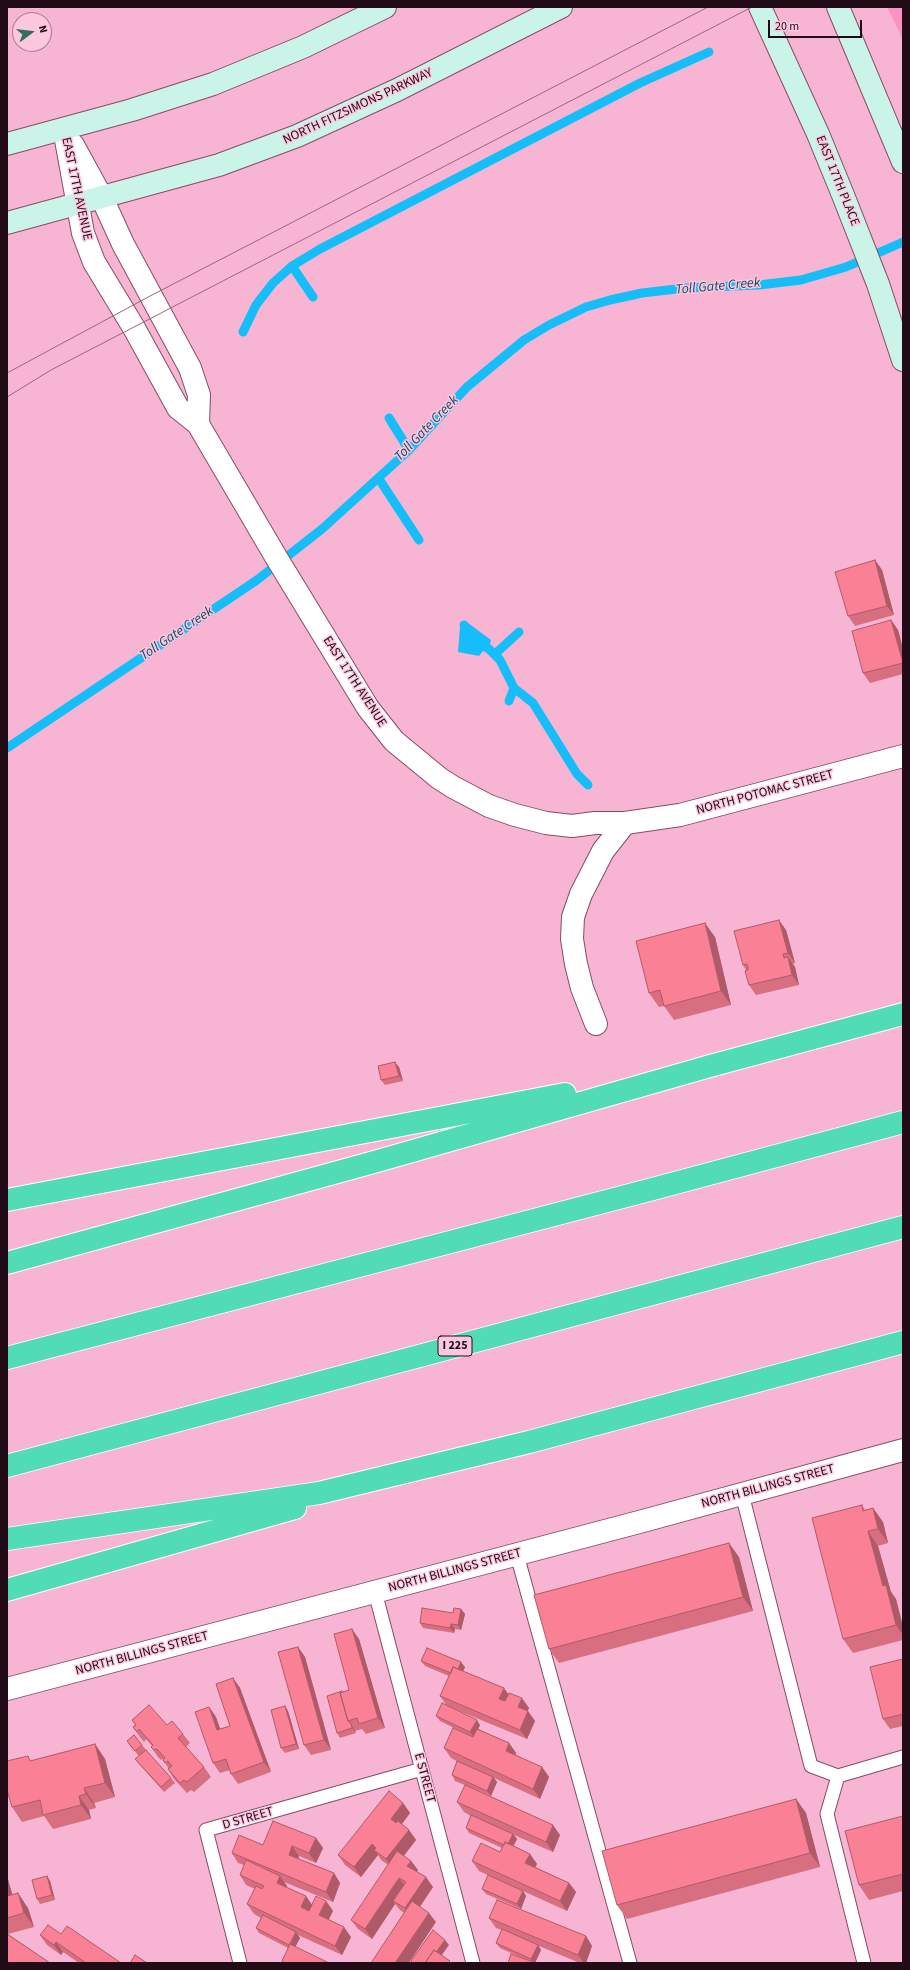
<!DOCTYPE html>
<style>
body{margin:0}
#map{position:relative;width:910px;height:1970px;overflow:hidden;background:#f8b5d3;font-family:"Source Sans 3",sans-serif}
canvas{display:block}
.frame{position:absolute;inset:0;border:8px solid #210b16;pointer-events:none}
.north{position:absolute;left:12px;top:12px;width:40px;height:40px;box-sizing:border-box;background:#fdc7de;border:1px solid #a57c8e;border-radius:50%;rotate:75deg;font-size:11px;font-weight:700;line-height:16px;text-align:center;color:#210b16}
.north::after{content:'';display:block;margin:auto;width:14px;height:18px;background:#316f5c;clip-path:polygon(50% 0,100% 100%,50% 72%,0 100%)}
.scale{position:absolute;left:768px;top:20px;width:94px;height:18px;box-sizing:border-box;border:2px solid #210b16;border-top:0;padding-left:5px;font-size:12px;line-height:14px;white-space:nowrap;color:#210b16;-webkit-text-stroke:3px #fdc7de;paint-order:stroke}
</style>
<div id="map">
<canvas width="910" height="1970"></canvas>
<div class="frame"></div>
<div class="north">N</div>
<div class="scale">20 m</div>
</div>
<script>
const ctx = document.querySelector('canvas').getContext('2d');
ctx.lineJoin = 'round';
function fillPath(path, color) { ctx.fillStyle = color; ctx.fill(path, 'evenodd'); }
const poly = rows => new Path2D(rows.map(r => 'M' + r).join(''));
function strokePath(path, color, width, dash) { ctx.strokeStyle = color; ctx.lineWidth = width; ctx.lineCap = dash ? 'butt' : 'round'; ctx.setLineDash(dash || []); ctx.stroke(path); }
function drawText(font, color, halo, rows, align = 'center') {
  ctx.font = font + ' "Source Sans 3",sans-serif'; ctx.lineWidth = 3; ctx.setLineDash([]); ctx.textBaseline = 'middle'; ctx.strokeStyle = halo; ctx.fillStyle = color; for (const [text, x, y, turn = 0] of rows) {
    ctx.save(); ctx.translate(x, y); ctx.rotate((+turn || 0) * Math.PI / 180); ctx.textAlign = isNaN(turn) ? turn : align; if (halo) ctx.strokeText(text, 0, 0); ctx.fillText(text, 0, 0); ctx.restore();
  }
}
fillPath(poly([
 [887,7,903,7,903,41,898,29]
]), '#fa92c4');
fillPath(poly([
 [468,623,491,640,488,653,483,651,479,656,458,652,460,627]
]), '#15bdf9');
strokePath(poly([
 [292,266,313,297],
 [243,332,256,305,273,283,292,266,320,249,640,83,709,52],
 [389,418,409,450],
 [379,479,419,540],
 [464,625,479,643,489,649,500,660,514,688,533,703,577,774,588,785],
 [495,654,519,632],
 [509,701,514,688],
 [7,748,257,580,322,529,409,450,467,387,524,340,549,325,586,307,610,300,642,293,685,288,759,285,801,280,846,267,903,242]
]), '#15bdf9', 9);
const service = poly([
 [742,1494,811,1766,838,1776,903,1757],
 [517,1555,630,1963],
 [375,1592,473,1963],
 [838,1776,827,1814,864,1963],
 [240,1963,206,1830,422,1769]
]);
const minor = poly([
 [64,129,83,233,94,262,134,328,178,408,198,424,276,557,368,708,394,741,439,778,453,787,489,806,515,815,546,823,572,826,595,823,625,823,680,815,903,756],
 [73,145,102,198,123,244,190,368,199,395,198,424],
 [596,1024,582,988,576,964,572,939,573,917,581,894,603,851,625,823],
 [7,1689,643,1521,903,1450]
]);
const secondary = poly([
 [760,7,818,134,843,195,878,284,903,360],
 [838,7,903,162],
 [7,144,132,110,213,84,303,47,385,7],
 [7,223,219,165,297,136,397,90,561,7]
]);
const motorway = poly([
 [7,1200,565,1094],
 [7,1263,374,1162,710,1066,903,1014],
 [7,1358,649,1190,903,1122],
 [7,1466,903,1227],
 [7,1539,319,1493,529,1442,903,1342],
 [7,1590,295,1508]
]);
strokePath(service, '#864c67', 15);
strokePath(minor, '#864c67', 24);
strokePath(secondary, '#864c67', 24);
strokePath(motorway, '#fff', 24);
strokePath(service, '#fff', 13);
strokePath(minor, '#fff', 22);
strokePath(secondary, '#cbf4e9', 22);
strokePath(motorway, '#52dcb5', 22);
strokePath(poly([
 [7,373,152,295,708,7],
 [7,397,51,370,752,7]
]), '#95677c', 1);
fillPath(poly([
 [875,560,882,570,894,615,855,626,848,616],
 [891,620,898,630,903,649,903,674,870,683,863,673],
 [786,930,795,963,792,964,795,967,799,985,756,995,749,985,746,970,743,965],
 [715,937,731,1005,674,1020,664,1006,659,1007,649,993],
 [399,1067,403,1081,385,1085,381,1080],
 [862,1505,865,1510,873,1508,883,1522,888,1543,878,1546,891,1592,896,1599,903,1627,903,1640,853,1653,843,1639],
 [739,1557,753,1611,559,1663,549,1649],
 [461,1609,465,1614,461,1630,455,1629,454,1633,423,1628,420,1623,453,1613],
 [359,1639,385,1728,366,1734,362,1729,355,1731,354,1729,356,1733,340,1738,337,1733,342,1692,349,1690],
 [298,1647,305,1657,331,1750,311,1755,304,1745],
 [903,1659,903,1726,890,1729,883,1719],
 [421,1661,465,1667,463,1671,529,1708,527,1711,535,1721,527,1739,452,1708,480,1725,478,1729,509,1743,516,1753,515,1755,542,1767,549,1777,540,1799,494,1778,497,1782,491,1796,455,1781,452,1775,457,1761,451,1758,444,1748,470,1736,440,1721,436,1716,447,1706,440,1696,449,1676,425,1666],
 [233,1678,240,1688,271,1772,238,1784,231,1774,230,1770,220,1773,213,1763,209,1707,216,1717,220,1729,230,1726],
 [285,1706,288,1711,299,1749,285,1753,281,1748],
 [132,1720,167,1725,183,1734,190,1743,186,1747,204,1767,211,1777,194,1792,191,1790,187,1793,174,1779,168,1769,169,1769,163,1760,164,1759,163,1759,161,1760,158,1757,151,1747,152,1746,146,1739,144,1742,140,1737,133,1727,135,1725],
 [127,1741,142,1745,146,1750,171,1778,175,1783,164,1792,139,1764,135,1759,139,1756,131,1747],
 [95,1744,105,1759,115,1797,94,1803,96,1808,89,1810,91,1819,53,1829,44,1816,22,1822,12,1807,32,1761],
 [796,1799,806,1813,820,1867,627,1919,617,1905],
 [457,1802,560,1835,553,1852,514,1835,517,1839,513,1846,530,1854,537,1864,535,1867,569,1883,576,1892,567,1911,523,1891,526,1896,521,1909,486,1894,482,1889,516,1888,479,1871,472,1861,500,1852,502,1848,469,1833,466,1828,471,1816,464,1812],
 [403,1803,410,1813,402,1824,409,1830,416,1840,404,1856,411,1861,418,1870,417,1872,433,1887,420,1907,436,1922,404,1913,400,1910,395,1904,372,1939,358,1929,351,1920,388,1865,381,1860,378,1855,361,1877,345,1865,338,1855],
 [903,1816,903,1891,869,1900,859,1885],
 [316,1838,323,1848,316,1863,299,1856,298,1859,334,1873,340,1883,333,1902,284,1882,287,1886,287,1888,312,1905,326,1901,333,1911,328,1920,351,1937,342,1955,298,1935,300,1938,295,1947,329,1963,283,1963,282,1961,288,1948,259,1933,256,1928,261,1918,254,1914,247,1904,255,1889,246,1885,240,1875,244,1865,238,1863,232,1853,263,1845],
 [7,1876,12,1895,28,1908,34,1927,8,1934,50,1963,7,1963],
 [47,1876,50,1881,55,1900,40,1904,37,1899],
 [489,1918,586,1936,592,1946,586,1963,580,1963,539,1946,541,1950,535,1963,522,1958,500,1948,496,1943,502,1930,496,1928],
 [61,1934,121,1963,79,1963,63,1952,61,1955,47,1945,40,1935]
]), '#d76f80');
fillPath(poly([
 [875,560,882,570,894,615,887,606],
 [891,620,898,630,903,649,903,663],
 [779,920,786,930,795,963,788,953],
 [705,923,715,937,731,1005,721,991],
 [783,954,789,963,788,957,795,967,799,985,792,975],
 [395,1062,399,1067,403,1081,399,1076],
 [873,1508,883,1522,888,1543,878,1529],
 [868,1531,878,1546,891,1592,896,1599,903,1627,903,1635,896,1625,883,1586],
 [729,1543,739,1557,753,1611,743,1597],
 [461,1609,465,1614,461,1630,458,1625],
 [451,1624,455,1629,454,1633,450,1628],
 [352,1629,359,1639,385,1728,378,1718],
 [298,1647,305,1657,331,1750,324,1740],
 [461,1662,465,1667,459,1680,455,1675],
 [233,1678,240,1688,271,1772,264,1762],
 [504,1688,511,1698,506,1708,499,1699],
 [522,1698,529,1708,525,1717,518,1707],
 [285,1706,288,1711,299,1749,296,1744],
 [209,1707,216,1717,224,1740,217,1730],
 [528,1711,535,1721,527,1739,520,1730],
 [477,1720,480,1725,474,1738,470,1732],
 [351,1724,354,1729,356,1733,352,1728],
 [509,1743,516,1753,513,1761,506,1751],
 [95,1744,105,1759,115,1797,105,1783],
 [542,1767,549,1777,540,1799,533,1789],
 [493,1777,497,1782,491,1796,487,1791],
 [84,1788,94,1803,96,1808,86,1794],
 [79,1796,89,1810,91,1819,81,1805],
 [796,1799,806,1813,820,1867,810,1853],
 [403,1803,410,1813,398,1829,391,1819],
 [553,1825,560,1835,553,1852,546,1842],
 [409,1830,416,1840,393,1869,386,1859],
 [513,1834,517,1839,511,1851,507,1846],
 [316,1838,323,1848,316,1863,309,1853],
 [372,1844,378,1852,374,1850,378,1855,361,1877,354,1867],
 [292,1846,299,1856,296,1865,289,1855],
 [530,1854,537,1864,532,1873,525,1863],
 [411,1861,418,1870,414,1876,407,1866],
 [334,1873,340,1883,333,1902,326,1892],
 [7,1876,17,1910,7,1897],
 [47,1876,50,1881,55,1900,52,1895],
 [280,1876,287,1886,284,1893,277,1883],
 [426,1877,433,1887,412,1918,405,1908],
 [399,1878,406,1888,393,1901,395,1904,372,1939,365,1929],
 [569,1883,576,1892,567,1911,560,1901],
 [523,1891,526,1896,521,1909,517,1904],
 [18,1893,28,1908,34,1927,24,1913],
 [306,1896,313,1906,308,1917,301,1907],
 [326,1901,333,1911,326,1925,319,1915],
 [429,1913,436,1922,409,1963,395,1963],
 [344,1927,351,1937,342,1955,335,1946],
 [296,1932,300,1938,293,1951,290,1946],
 [586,1936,592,1946,586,1963,584,1963,578,1955],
 [445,1940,449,1945,436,1963,428,1963],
 [56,1942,63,1952,61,1955,54,1945],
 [538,1945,541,1950,535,1963,534,1963,531,1959]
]), '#af5a68');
const building = poly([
 [875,560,887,606,848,616,835,572,875,560],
 [891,620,903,663,863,673,852,631,891,620],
 [779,920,788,953,783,954,784,958,788,957,792,975,749,985,745,971,748,970,748,967,747,964,743,965,734,931,779,920],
 [705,923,721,991,664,1006,660,990,649,993,636,941,705,923],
 [395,1062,399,1076,381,1080,378,1066,395,1062],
 [862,1505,863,1511,873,1508,878,1529,868,1531,883,1586,886,1585,896,1625,843,1639,812,1518,862,1505],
 [729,1543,743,1597,549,1649,534,1595,729,1543],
 [422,1608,453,1613,454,1608,461,1609,458,1625,451,1624,450,1628,420,1623,422,1608],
 [352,1629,378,1718,359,1724,357,1718,348,1721,340,1693,349,1690,334,1634,352,1629],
 [298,1647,324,1740,304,1745,278,1652,298,1647],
 [427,1648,461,1662,458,1669,453,1667,451,1673,421,1661,427,1648],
 [903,1659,903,1714,883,1719,870,1667,903,1659],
 [453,1667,504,1688,499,1699,505,1701,509,1693,522,1698,518,1707,528,1711,520,1730,440,1696,453,1667],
 [233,1678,264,1762,231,1774,226,1759,213,1763,195,1712,209,1707,217,1730,230,1726,216,1684,233,1678],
 [342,1691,342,1692,340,1693,348,1721,351,1724,352,1728,337,1733,327,1696,342,1691],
 [442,1703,477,1720,470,1732,436,1716,442,1703],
 [149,1705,167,1725,172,1721,183,1734,178,1738,204,1767,187,1782,184,1780,180,1783,168,1769,172,1766,168,1761,165,1763,163,1760,165,1758,157,1749,154,1750,151,1747,153,1745,139,1729,137,1732,133,1727,136,1725,132,1720,149,1705],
 [285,1706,296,1744,281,1748,271,1710,285,1706],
 [453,1728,473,1737,477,1729,509,1743,506,1751,542,1767,533,1789,444,1748,453,1728],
 [134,1735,142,1745,135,1751,127,1741,134,1735],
 [95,1744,105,1783,84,1788,86,1794,79,1796,81,1805,43,1815,40,1800,12,1807,7,1790,7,1761,28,1756,30,1761,95,1744],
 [146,1750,171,1778,161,1787,135,1759,146,1750],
 [457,1761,493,1777,487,1791,452,1775,457,1761],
 [465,1785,553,1825,546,1842,457,1802,465,1785],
 [389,1791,403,1803,391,1819,396,1823,398,1821,409,1830,386,1859,374,1850,376,1848,372,1844,354,1867,338,1855,389,1791],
 [796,1799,810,1853,617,1905,602,1851,796,1799],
 [471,1815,513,1834,508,1844,505,1842,504,1845,466,1828,471,1815],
 [903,1816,903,1874,859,1885,845,1831,903,1816],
 [273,1821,316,1838,309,1853,292,1846,289,1855,334,1873,326,1892,232,1853,239,1835,263,1845,273,1821],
 [505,1842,530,1854,525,1863,569,1883,560,1901,472,1861,481,1843,500,1852,505,1842],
 [397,1851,411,1861,407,1866,426,1877,405,1908,393,1901,406,1882,399,1878,365,1929,351,1920,397,1851],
 [246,1860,280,1876,277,1883,306,1896,301,1907,309,1911,316,1896,326,1901,319,1915,344,1927,335,1946,247,1904,256,1886,262,1889,264,1886,240,1875,246,1860],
 [488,1875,523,1891,517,1904,482,1889,488,1875],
 [47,1876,52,1895,37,1899,32,1880,47,1876],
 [18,1893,24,1913,7,1918,7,1896,18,1893],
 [497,1900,586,1936,578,1955,489,1918,497,1900],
 [412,1901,429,1913,395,1963,371,1963,412,1901],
 [263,1915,296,1932,289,1945,256,1928,263,1915],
 [48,1925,61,1934,67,1926,121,1963,86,1963,56,1942,54,1945,40,1935,48,1925],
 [502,1929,538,1945,531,1959,496,1943,502,1929],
 [433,1930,445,1940,436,1952,434,1950,425,1963,413,1963,411,1961,433,1930],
 [7,1934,50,1963,9,1963,7,1962,7,1934],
 [290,1944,329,1963,285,1963,282,1961,290,1944],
 [434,1950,450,1961,448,1963,425,1963,434,1950],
 [511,1954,536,1963,508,1963,511,1954],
 [135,1955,147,1963,130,1963,135,1955]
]);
fillPath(building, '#fa8195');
strokePath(building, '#af5a68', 1);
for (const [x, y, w] of [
 [455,1346,34]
]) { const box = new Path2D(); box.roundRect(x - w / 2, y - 10, w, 20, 3); ctx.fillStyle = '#fdc7de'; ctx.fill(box); strokePath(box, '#210b16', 1); }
drawText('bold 12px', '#210b16', null, [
 ["I 225",455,1346]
]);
drawText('13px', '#210b16', '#fdc7de', [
 ["NORTH FITZSIMONS PARKWAY",358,107,-25],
 ["EAST 17TH PLACE",837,181,68],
 ["EAST 17TH AVENUE",76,189,78],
 ["EAST 17TH AVENUE",354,682,57],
 ["NORTH POTOMAC STREET",765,793,-15],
 ["NORTH BILLINGS STREET",768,1487,-15],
 ["NORTH BILLINGS STREET",455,1571,-15],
 ["NORTH BILLINGS STREET",142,1654,-15],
 ["E STREET",424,1778,75],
 ["D STREET",248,1819,-16]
]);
drawText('italic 14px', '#104b64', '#fdc7de', [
 ["Toll Gate Creek",718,287,-5],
 ["Toll Gate Creek",427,429,-46],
 ["Toll Gate Creek",177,634,-34]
]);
</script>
